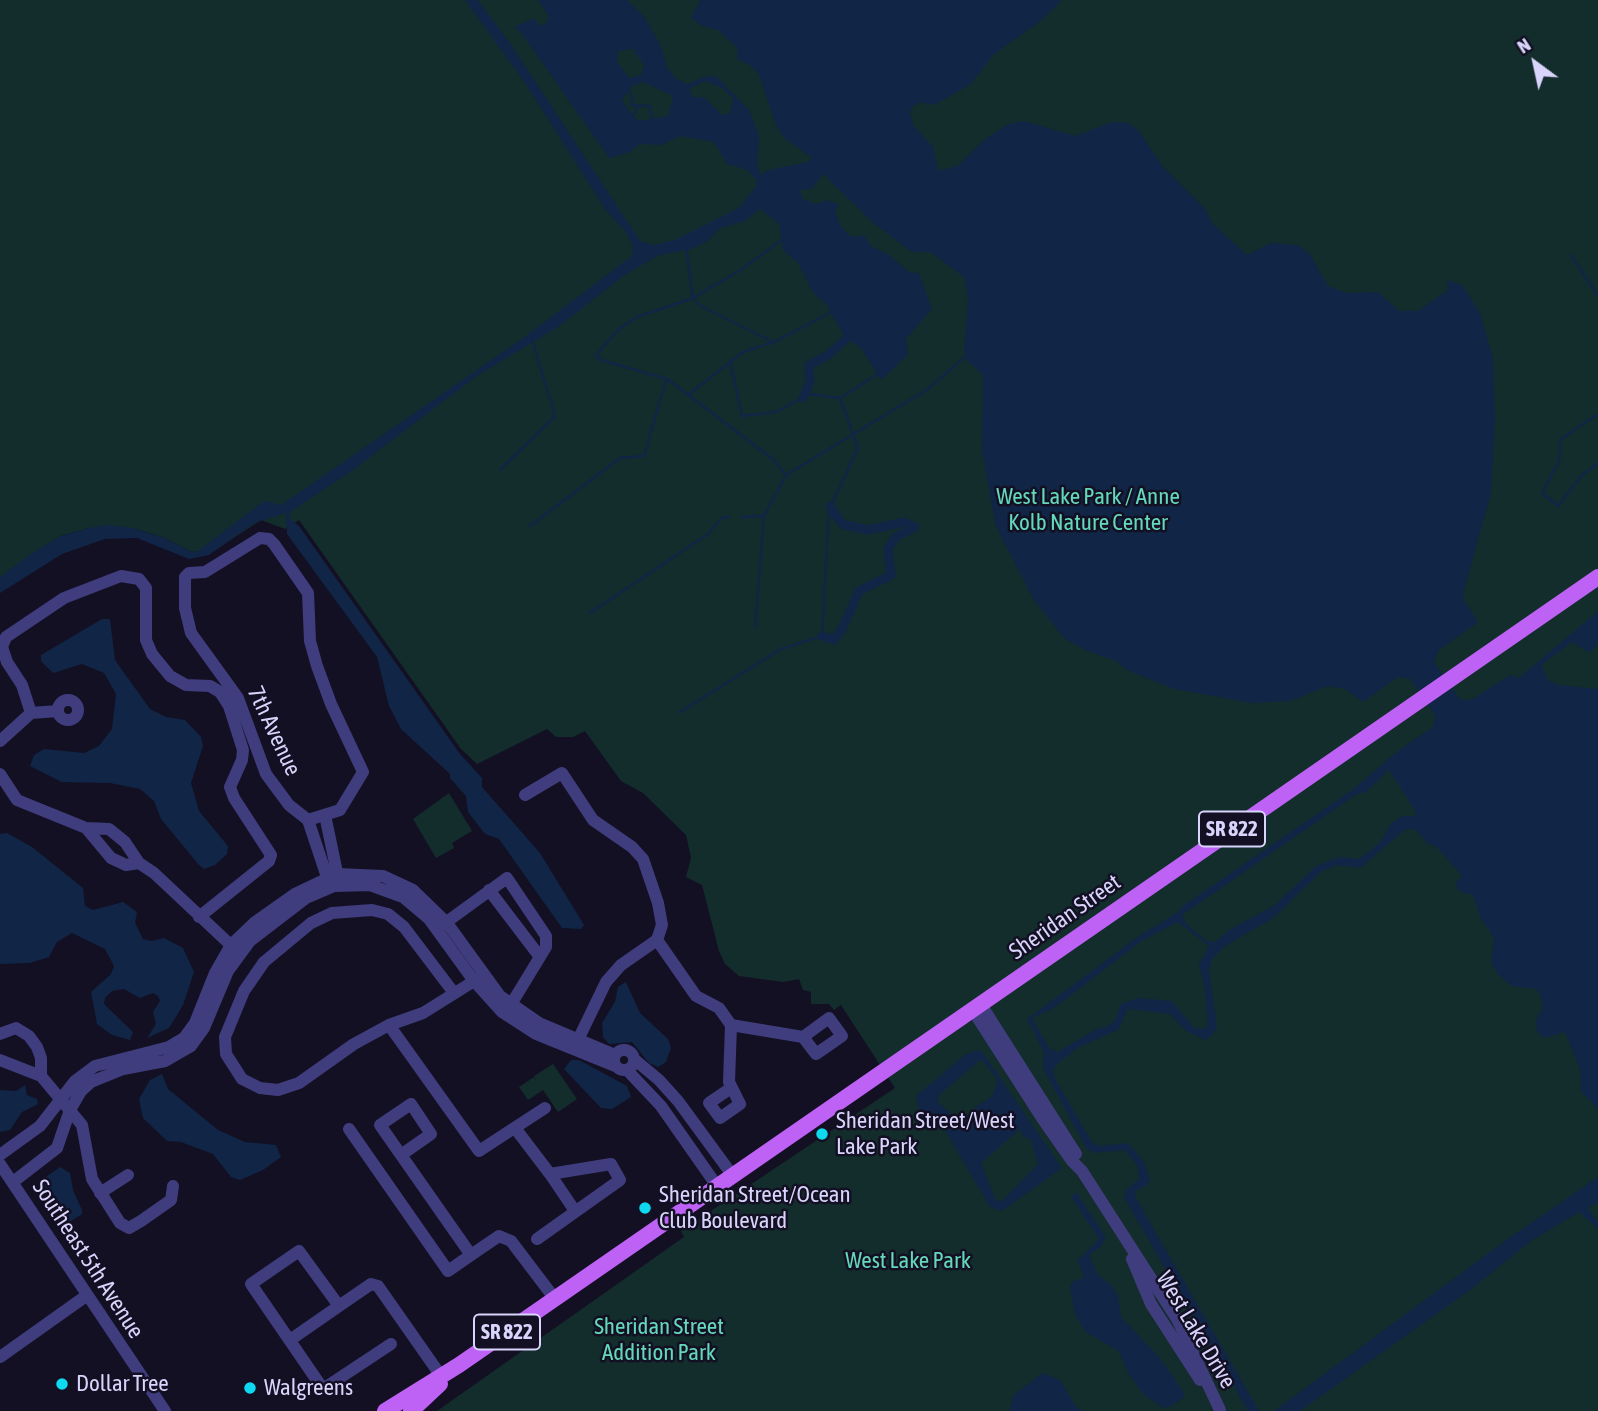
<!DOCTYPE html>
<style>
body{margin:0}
#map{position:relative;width:1598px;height:1411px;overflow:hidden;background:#131023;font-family:"Asap Condensed",sans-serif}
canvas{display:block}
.north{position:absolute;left:1500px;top:28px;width:70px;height:70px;-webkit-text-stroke:5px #131023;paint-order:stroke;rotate:327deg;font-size:19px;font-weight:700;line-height:28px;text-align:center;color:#d9d4fc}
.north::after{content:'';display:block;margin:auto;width:24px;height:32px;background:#d9d4fc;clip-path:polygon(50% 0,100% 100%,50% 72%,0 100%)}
</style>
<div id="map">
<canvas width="1598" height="1411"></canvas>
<div class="north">N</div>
</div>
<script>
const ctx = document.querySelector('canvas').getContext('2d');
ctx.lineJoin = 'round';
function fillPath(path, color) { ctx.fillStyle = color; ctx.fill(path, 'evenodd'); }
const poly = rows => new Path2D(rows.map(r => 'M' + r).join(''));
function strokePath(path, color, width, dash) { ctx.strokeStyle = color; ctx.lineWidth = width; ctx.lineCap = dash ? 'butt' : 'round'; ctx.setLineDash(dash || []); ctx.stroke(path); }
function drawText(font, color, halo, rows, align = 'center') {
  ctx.font = font + ' "Asap Condensed",sans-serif'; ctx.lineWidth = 5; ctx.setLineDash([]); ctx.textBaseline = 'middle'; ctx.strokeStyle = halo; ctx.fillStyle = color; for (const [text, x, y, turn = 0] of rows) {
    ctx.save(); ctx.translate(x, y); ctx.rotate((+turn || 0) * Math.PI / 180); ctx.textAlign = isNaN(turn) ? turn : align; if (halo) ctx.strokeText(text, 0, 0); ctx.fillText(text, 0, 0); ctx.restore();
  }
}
fillPath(poly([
 [0,0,1598,0,1598,1411,437,1411,684,1237,681,1231,895,1088,841,1005,834,1010,829,1004,811,1004,811,992,803,990,799,979,783,982,739,976,725,964,719,951,702,885,686,877,691,858,686,835,643,793,621,781,585,731,573,737,556,737,547,729,477,764,461,749,299,520,285,529,261,520,209,554,198,551,192,552,165,538,133,528,89,528,61,536,0,577],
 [449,793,472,831,452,843,454,848,436,858,413,819],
 [553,1064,577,1099,558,1112,543,1090,528,1100,519,1087,534,1077,538,1083,534,1076]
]), '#132d2c');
fillPath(poly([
 [465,0,478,0,512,46,640,241,654,245,675,240,739,208,756,186,757,180,747,170,727,164,714,142,680,136,661,145,639,144,630,152,609,158,520,31,514,27,534,18,540,26,547,22,549,17,538,0,627,0,644,16,661,46,667,68,677,79,688,84,707,76,717,77,750,111,759,137,757,166,761,176,765,171,807,162,812,158,783,137,776,125,759,75,749,64,738,60,737,48,718,30,702,26,691,18,700,0,1062,0,1042,20,993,55,971,84,934,105,921,102,913,106,910,113,914,126,933,147,938,171,959,165,985,139,1008,124,1024,121,1075,136,1112,122,1128,123,1139,131,1163,167,1205,209,1212,223,1247,255,1271,243,1298,245,1310,254,1328,286,1346,293,1378,292,1399,311,1418,311,1448,290,1447,280,1462,285,1480,313,1493,358,1495,419,1491,493,1463,594,1465,602,1478,622,1438,651,1434,662,1460,699,1471,700,1510,675,1519,678,1598,611,1598,644,1592,651,1588,652,1572,642,1541,665,1548,680,1558,685,1598,689,1598,1109,1581,1091,1580,1069,1565,1032,1544,1038,1537,1031,1536,1020,1543,1008,1541,997,1536,989,1511,986,1497,973,1491,962,1494,940,1490,931,1481,919,1473,895,1459,891,1455,884,1462,876,1437,847,1427,843,1415,829,1405,830,1360,868,1336,865,1321,872,1273,918,1225,946,1212,959,1209,970,1217,1026,1214,1033,1205,1040,1186,1031,1170,1014,1128,1009,1118,1030,1079,1047,1057,1064,1053,1071,1055,1079,1092,1142,1098,1146,1128,1143,1144,1162,1150,1180,1147,1185,1135,1191,1136,1198,1259,1411,1248,1411,1124,1198,1126,1190,1139,1179,1137,1165,1125,1150,1094,1153,1086,1148,1043,1068,1044,1052,1027,1019,1139,936,1175,914,1184,905,1352,790,1399,750,1433,727,1435,716,1410,679,1398,677,1363,702,1345,689,1328,686,1290,701,1252,703,1174,689,1127,670,1116,661,1088,651,1065,639,1034,600,996,527,982,451,983,375,968,361,964,351,968,300,964,277,930,252,912,252,872,222,823,174,812,189,800,190,802,198,816,204,828,200,839,205,835,211,841,227,852,237,864,235,872,247,888,254,909,272,919,273,932,309,906,339,908,355,881,380,861,348,844,336,826,304,814,294,798,263,783,250,779,224,760,209,745,221,720,228,709,240,692,249,659,255,626,274,558,327,478,375,349,473,290,512,289,518,299,526,460,754,482,778,482,787,540,853,584,925,581,929,562,928,499,839,485,834,468,812,466,796,450,778,450,774,401,729,389,706,377,657,287,534,286,513,254,523,209,555,189,559,137,538,105,539,62,554,0,593,0,577,32,553,61,536,89,528,108,525,133,528,165,538,192,552,198,551,259,505,266,501,281,505,526,336,632,256,633,246,625,231,605,209,525,83],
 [633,49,644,65,641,75,629,78,617,61,618,51],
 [705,81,723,88,733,99,730,113,722,115,704,97,692,97,690,88],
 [643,82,673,96,668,116,639,121,629,111,622,100,632,86],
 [1389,770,1416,812,1415,816,1403,816,1391,823,1380,842,1368,853,1358,859,1340,857,1316,866,1275,905,1231,929,1216,941,1208,942,1186,924,1182,915,1357,794,1366,792],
 [1178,922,1209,946,1199,964,1205,989,1208,1025,1203,1029,1194,1028,1172,1001,1138,998,1121,1004,1115,1020,1106,1027,1096,1029,1058,1052,1049,1048,1032,1018,1054,1008,1143,940],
 [102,619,110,619,115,660,150,709,166,717,185,720,201,737,203,746,191,783,199,811,228,846,227,854,215,865,204,869,199,865,161,819,154,801,140,789,110,783,62,782,30,766,34,755,44,749,84,753,99,746,112,729,116,694,104,673,82,664,53,673,41,661,41,655],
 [7,833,32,847,83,888,85,906,93,910,123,902,137,912,135,923,143,939,151,941,164,938,183,948,194,972,183,1005,169,1028,147,1038,156,1024,153,1012,160,1001,158,996,153,993,140,998,124,989,112,991,105,998,104,1004,133,1032,130,1040,112,1035,97,1024,91,992,111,974,114,966,105,949,72,933,57,942,49,957,30,963,0,964,0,834],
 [626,982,640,1013,668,1039,671,1048,666,1062,658,1067,649,1063,632,1042,609,1044,603,1037,602,1023,615,1002,618,987],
 [978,1050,983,1053,1062,1168,1002,1211,990,1207,943,1127,921,1116,916,1096,966,1054],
 [979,1061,983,1061,997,1079,995,1090,989,1099,978,1105,965,1122,957,1120,938,1102,939,1095],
 [1020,1129,1023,1136,1031,1140,1038,1164,1002,1201,996,1201,981,1163],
 [571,1060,579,1060,627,1086,631,1097,612,1109,601,1108,564,1069],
 [162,1074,168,1089,218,1130,245,1142,276,1145,281,1157,263,1170,240,1180,231,1177,213,1154,181,1142,167,1141,143,1118,139,1099,150,1080],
 [25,1085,27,1095,37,1099,38,1104,22,1112,10,1130,0,1132,0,1090,16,1091],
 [60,1167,70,1173,73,1190,82,1210,82,1214,68,1223,62,1219,42,1189,46,1177],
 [1598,1177,1598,1203,1587,1208,1598,1221,1598,1229,1579,1212,1531,1241,1470,1290,1300,1411,1274,1411,1509,1238],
 [1076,1192,1106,1237,1101,1247,1089,1255,1098,1275,1112,1286,1118,1295,1121,1317,1160,1358,1184,1393,1185,1397,1171,1406,1163,1408,1144,1395,1128,1373,1119,1351,1087,1333,1075,1315,1070,1287,1073,1281,1083,1278,1083,1272,1077,1261,1099,1239,1071,1197],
 [1042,1373,1060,1380,1077,1408,1084,1411,1009,1411,1014,1395]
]), '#112546');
strokePath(poly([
 [629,91,633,96,632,105,649,106,653,120],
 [633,115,638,107],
 [783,239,742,269,693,298,637,317,618,330,596,355,601,360,667,379,774,460,786,475],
 [686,247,693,298,699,305,773,342],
 [1571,255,1598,296],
 [730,360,742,416,776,412,809,394,840,398,879,373],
 [688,395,743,352,774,342,830,313],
 [1598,414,1561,439,1559,461,1542,493,1558,506,1581,476,1598,463],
 [500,470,555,416,532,339],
 [742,517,763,516],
 [530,526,620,458,644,456,666,380],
 [590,613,708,534,723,517,729,517],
 [755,627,764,516,786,475,928,389,965,357],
 [680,712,781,649,822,636,829,510,858,448,840,398]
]), '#112546', 2.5);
strokePath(poly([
 [803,398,810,382,809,365,828,355,846,339],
 [822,636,834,640,842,629,859,591,891,575,888,548,897,536,915,527,904,522,868,530,842,524,830,506]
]), '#112546', 9);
strokePath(poly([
 [260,538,269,539,274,544,308,593,310,641,317,666,331,704,363,772,340,810,308,820,289,805,266,774,238,698,191,633,185,608,185,577,189,573,205,572,260,538],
 '58 710a10 10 0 1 1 20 0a10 10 0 1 1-20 0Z',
 [31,713,58,711],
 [0,741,31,713,22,685,7,662,2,647,6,637,64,598,121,576,139,579,146,588,146,640,152,654,170,676,186,685,210,686,220,692,229,706,243,750,242,760,230,787,234,798,271,855,269,861,199,917],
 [0,774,17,800,86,828,109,829,125,842,139,863,154,873,236,950],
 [525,795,562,773,593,820,632,847,643,859,658,903,662,925,657,940],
 [325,815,339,882],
 [308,820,329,883],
 [86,828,111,858,126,865,139,863],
 [489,890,540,957],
 [441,926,507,878,546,936,546,947,507,1011],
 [657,940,696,996,719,1008,731,1025,729,1082,740,1104,720,1118,709,1103,731,1088],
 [454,993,404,927,388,914,372,910,332,913,311,923,264,962,244,991,225,1037,226,1054,242,1079,260,1088,278,1090,299,1083,354,1044,389,1025,423,1013,479,978],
 [980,1003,1076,1154],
 [972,1009,1042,1118,1072,1161,1082,1171,1177,1319,1220,1410],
 [389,1025,479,1151,545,1108],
 [731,1025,803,1037,829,1018,842,1036,816,1054,803,1037],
 [0,1034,16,1028,29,1036,37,1047,41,1058,41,1076,82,1125,92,1179,120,1223,129,1228,141,1221,171,1200,173,1186],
 [575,1046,606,982,621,965,657,940],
 '614 1060a10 10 0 1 1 20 0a10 10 0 1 1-20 0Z',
 [634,1059,659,1080,678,1101,733,1176],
 [0,1060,41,1076],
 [627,1070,661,1106,717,1186],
 [515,1128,550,1174,611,1164,620,1180,537,1239],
 [349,1129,448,1271,471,1255],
 [0,1155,40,1126,75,1081,95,1066,169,1047,184,1038,195,1023,215,973,231,945,254,923,295,894,337,874,383,876,413,890,447,923,500,996,539,1023,615,1055],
 [401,1155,380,1125,411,1104,431,1134,401,1155,471,1255,499,1236,511,1241,555,1299],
 [0,1164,165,1411],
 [550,1174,575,1211],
 [13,1182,57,1148,70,1110,81,1091,91,1082,123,1069,165,1061,191,1046,204,1028,228,971,250,941,306,898,334,886,370,885,403,897,429,919,474,981,502,1012,536,1034,615,1066],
 [100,1193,128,1175],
 [1132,1259,1151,1304,1200,1380],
 [290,1340,339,1306],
 [391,1344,323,1389,251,1284,299,1251,339,1306,371,1284,378,1286,441,1376],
 [0,1357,86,1296]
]), '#403d7f', 12);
strokePath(poly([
 [385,1411,459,1365,1598,577],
 [411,1411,440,1384]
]), '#be62f6', 16);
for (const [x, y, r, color] of [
 [822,1134,7,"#0ed9ee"],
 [645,1208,7,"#0ed9ee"],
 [62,1384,7,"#0ed9ee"],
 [250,1388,7,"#0ed9ee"]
]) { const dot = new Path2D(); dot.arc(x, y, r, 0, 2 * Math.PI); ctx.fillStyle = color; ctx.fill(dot); strokePath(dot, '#131023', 2.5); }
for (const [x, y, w] of [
 [1232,829,66],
 [507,1332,66]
]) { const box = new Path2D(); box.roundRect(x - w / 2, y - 17.5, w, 35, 5); ctx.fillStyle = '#131023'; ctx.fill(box); strokePath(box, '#d9d4fc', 2); }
drawText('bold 21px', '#d9d4fc', null, [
 ["SR 822",1232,829],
 ["SR 822",507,1332]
]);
drawText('23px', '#64d8bb', '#131023', [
 ["West Lake Park / Anne",1088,497],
 ["Kolb Nature Center",1088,523],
 ["West Lake Park",908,1261],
 ["Sheridan Street",659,1327],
 ["Addition Park",659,1353]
]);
drawText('23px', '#d9d4fc', '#131023', [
 ["7th Avenue",274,731,65],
 ["Sheridan Street",1065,917,-35],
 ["Southeast 5th Avenue",88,1259,57],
 ["West Lake Drive",1196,1330,59]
]);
drawText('23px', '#d9d4fc', '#131023', [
 ["Sheridan Street/West",836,1121],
 ["Lake Park",836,1147],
 ["Sheridan Street/Ocean",659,1195],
 ["Club Boulevard",659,1221],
 ["Dollar Tree",76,1384],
 ["Walgreens",264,1388]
], 'left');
</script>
